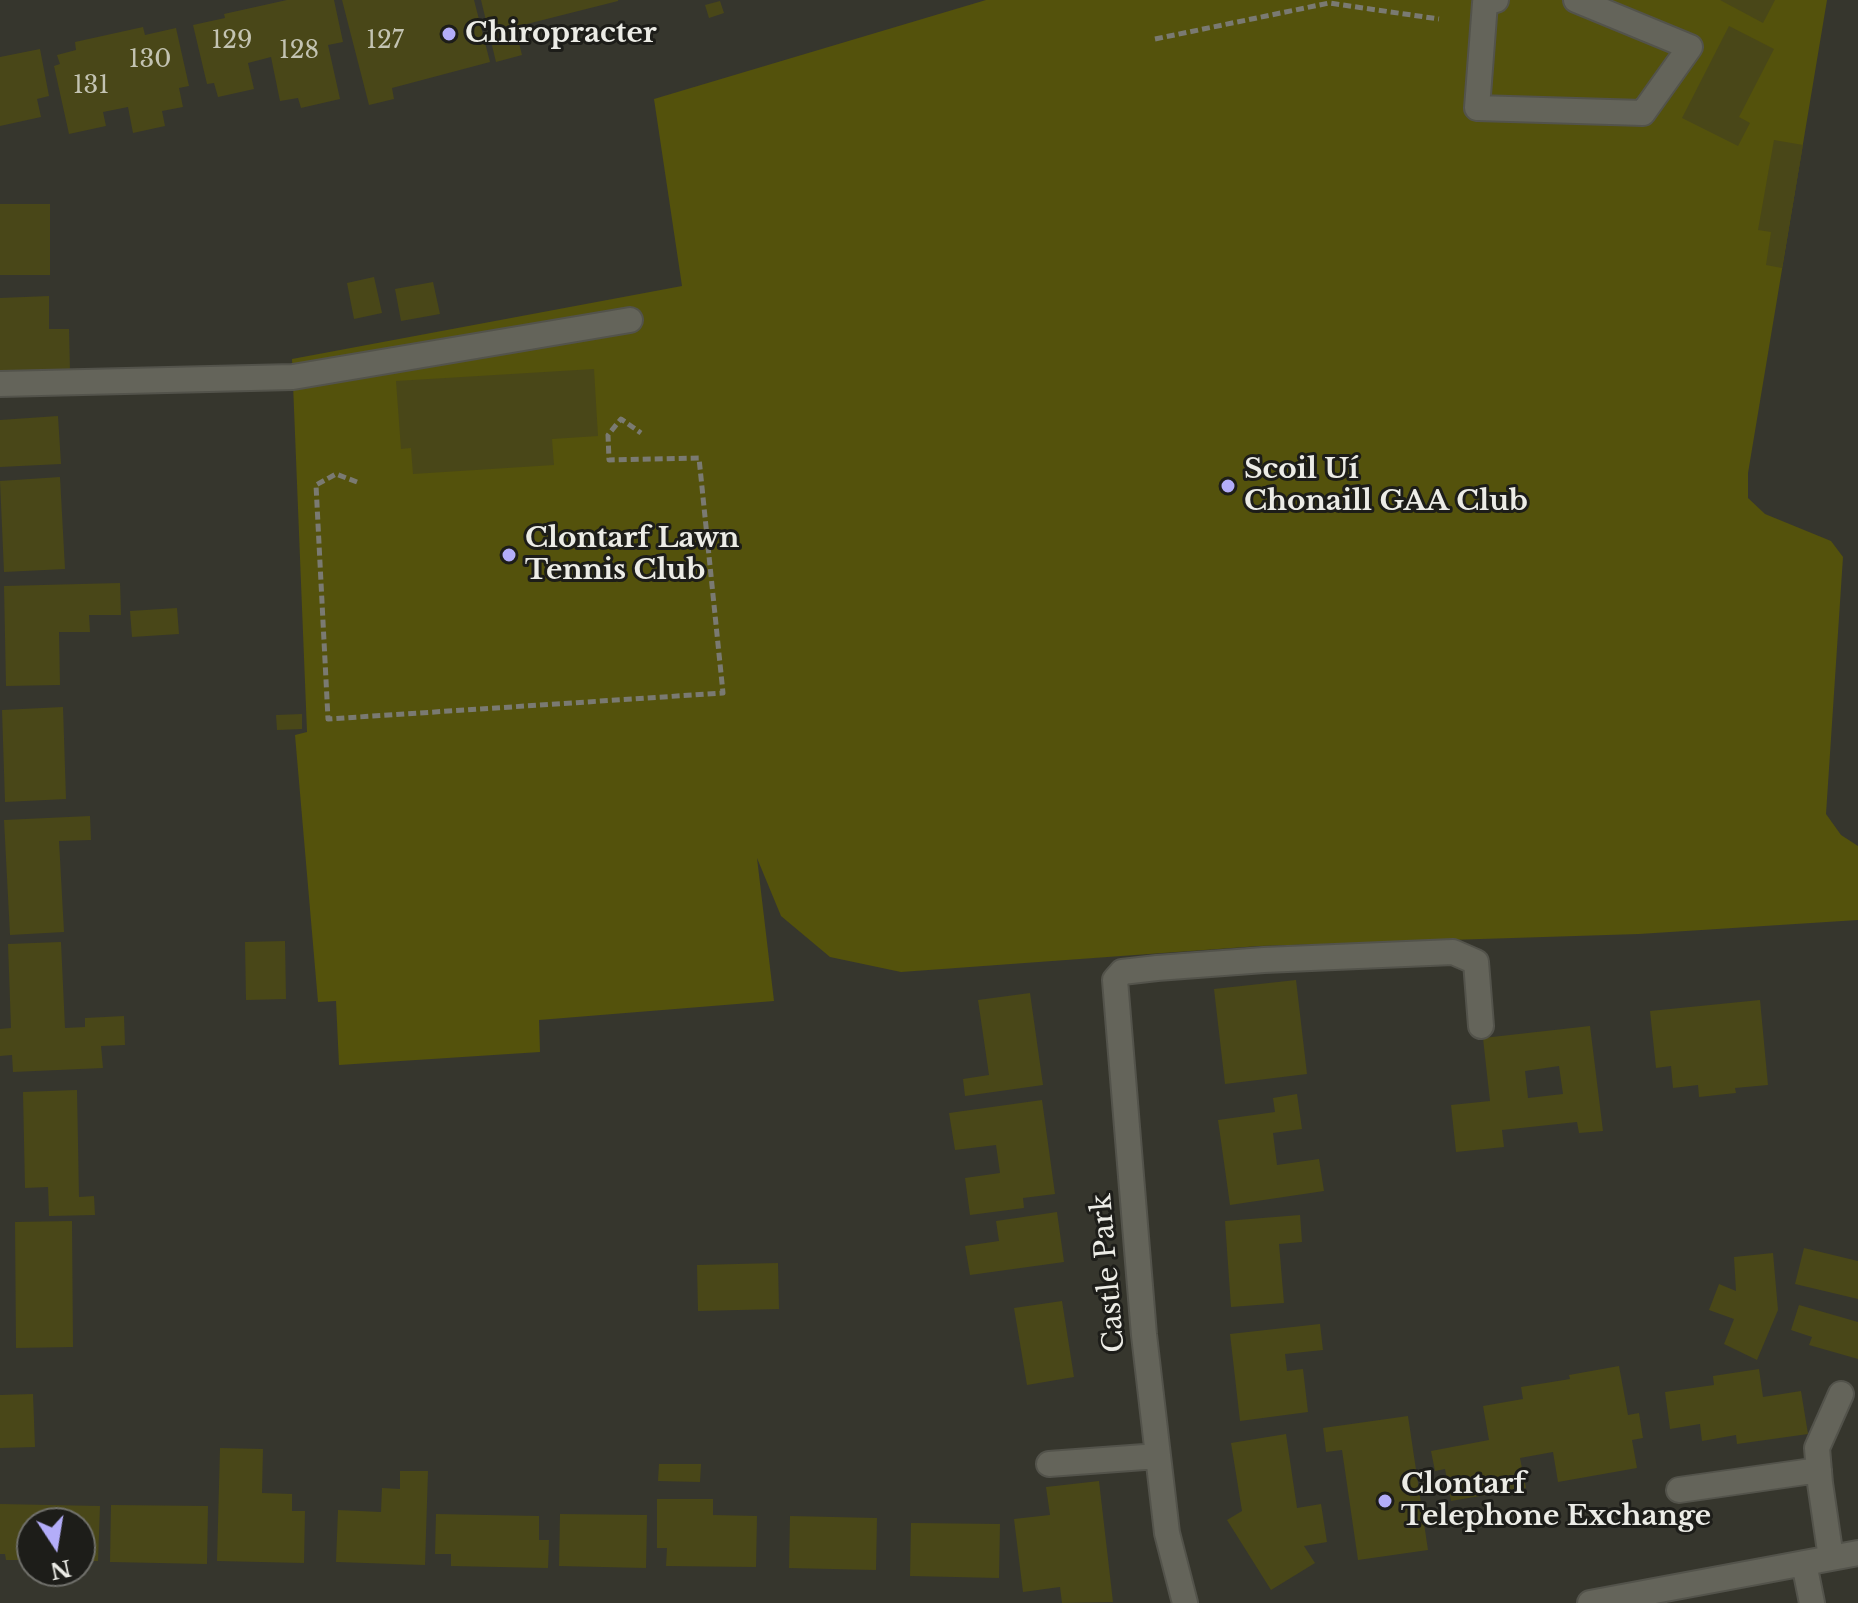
<!DOCTYPE html>
<meta charset="utf-8">
<style>
body{margin:0}
#map{position:relative;width:1858px;height:1603px;overflow:hidden;background:#36362d;font-family:"Libre Baskerville",serif}
canvas{display:block}
.north{position:absolute;left:16px;top:1507px;width:80px;height:80px;box-sizing:border-box;background:#1d1d19;border:2px solid #70706b;border-radius:50%;rotate:168deg;font-size:22px;font-weight:700;line-height:32px;text-align:center;color:#ecece6}
.north::after{content:'';display:block;margin:auto;width:28px;height:36px;background:#b3adf9;clip-path:polygon(50% 0,100% 100%,50% 72%,0 100%)}
</style>
<div id="map">
<canvas width="1858" height="1603"></canvas>
<div class="north">N</div>
</div>
<script>
const ctx = document.querySelector('canvas').getContext('2d');
ctx.lineJoin = 'round';
function fillPath(path, color) { ctx.fillStyle = color; ctx.fill(path, 'evenodd'); }
const poly = rows => new Path2D(rows.map(r => 'M' + r).join(''));
function strokePath(path, color, width, dash) { ctx.strokeStyle = color; ctx.lineWidth = width; ctx.lineCap = dash ? 'butt' : 'round'; ctx.setLineDash(dash || []); ctx.stroke(path); }
function drawText(font, color, halo, rows, align = 'center') {
  ctx.font = font + ' "Libre Baskerville",serif'; ctx.lineWidth = 6; ctx.setLineDash([]); ctx.textBaseline = 'middle'; ctx.strokeStyle = halo; ctx.fillStyle = color; for (const [text, x, y, turn = 0] of rows) {
    ctx.save(); ctx.translate(x, y); ctx.rotate((+turn || 0) * Math.PI / 180); ctx.textAlign = isNaN(turn) ? turn : align; if (halo) ctx.strokeText(text, 0, 0); ctx.fillText(text, 0, 0); ctx.restore();
  }
}
fillPath(poly([
 [986,0,1827,0,1748,473,1748,498,1765,514,1831,541,1843,557,1826,814,1841,835,1858,846,1858,920,1639,934,1259,946,901,972,830,957,781,916,757,858,774,1001,539,1020,540,1052,339,1065,336,1001,318,1002,295,735,307,732,292,359,682,286,654,99]
]), '#54520c');
fillPath(poly([
 [287,0,334,0,343,42,328,45,340,99,301,108,298,98,280,101,271,57,248,63,254,89,218,97,214,83,207,84,193,25,225,18,224,14],
 [342,0,474,0,490,62,392,88,394,99,369,105],
 [481,0,618,0,618,1,515,27,522,55,496,62],
 [1720,0,1775,0,1763,23],
 [720,1,724,13,709,18,705,5],
 [1729,26,1774,49,1739,117,1750,123,1738,146,1682,118],
 [143,27,145,35,176,28,189,86,179,88,183,107,162,111,165,126,133,133,128,107,103,112,106,126,69,134,54,66,60,64,57,55,76,50,75,42],
 [40,49,49,96,37,99,41,117,0,126,0,57],
 [1774,140,1803,145,1782,268,1766,265,1771,232,1758,230],
 [0,204,50,204,50,275,0,275],
 [374,277,382,313,354,319,347,283],
 [433,282,440,314,401,321,395,289],
 [49,296,49,329,69,329,70,372,0,374,0,298],
 [594,369,598,436,552,439,554,465,413,474,411,448,401,449,396,381],
 [58,416,61,464,0,467,0,420],
 [60,477,65,569,4,572,0,481],
 [120,583,121,615,89,615,90,632,59,632,60,685,6,686,4,586],
 [177,608,179,634,132,637,130,611],
 [63,707,66,799,5,802,2,710],
 [302,714,302,729,277,730,276,715],
 [90,816,91,840,59,841,64,932,10,935,4,820],
 [285,941,286,999,246,1000,245,942],
 [61,942,65,1028,85,1027,85,1018,124,1016,125,1045,101,1046,103,1068,13,1072,12,1055,0,1056,0,1029,11,1028,8,944],
 [1296,980,1307,1074,1225,1084,1214,989],
 [1030,993,1043,1085,965,1096,963,1079,989,1075,978,1000],
 [1760,1000,1768,1085,1735,1088,1736,1093,1699,1097,1698,1085,1673,1088,1671,1066,1656,1068,1650,1011],
 [1590,1026,1603,1131,1579,1133,1577,1122,1502,1130,1504,1147,1456,1152,1451,1105,1490,1101,1483,1038],
 [1559,1066,1563,1094,1528,1098,1525,1071],
 [77,1090,79,1197,94,1196,95,1215,49,1216,48,1187,25,1188,23,1092],
 [1297,1094,1302,1129,1273,1133,1277,1165,1319,1159,1324,1191,1230,1205,1218,1120,1275,1112,1273,1098],
 [1042,1100,1055,1194,1023,1198,1024,1208,970,1215,965,1178,1000,1173,996,1145,955,1150,949,1113],
 [1057,1212,1064,1262,970,1275,965,1246,999,1241,996,1221],
 [1300,1215,1302,1242,1279,1244,1284,1303,1231,1307,1225,1221],
 [72,1221,73,1347,16,1348,15,1222],
 [1804,1248,1858,1261,1858,1299,1795,1284],
 [1773,1253,1778,1310,1757,1360,1724,1344,1734,1319,1709,1310,1719,1284,1736,1291,1734,1257],
 [778,1263,779,1309,698,1311,697,1265],
 [1062,1301,1074,1377,1027,1385,1014,1308],
 [1799,1305,1858,1322,1858,1359,1809,1345,1812,1337,1791,1330],
 [1320,1324,1323,1350,1285,1354,1287,1371,1303,1369,1308,1412,1240,1421,1230,1334],
 [1619,1366,1628,1415,1639,1413,1643,1438,1632,1440,1637,1468,1558,1482,1553,1452,1520,1458,1526,1488,1451,1501,1445,1469,1435,1471,1431,1451,1489,1440,1483,1406,1523,1399,1521,1387,1570,1379,1569,1375],
 [1759,1369,1763,1397,1801,1391,1808,1434,1737,1444,1736,1435,1702,1441,1700,1424,1670,1429,1665,1392,1714,1385,1713,1376],
 [33,1394,35,1447,0,1448,0,1395],
 [1408,1416,1428,1550,1358,1560,1342,1450,1326,1452,1323,1428],
 [1286,1434,1297,1508,1321,1504,1327,1542,1304,1546,1315,1563,1271,1590,1227,1520,1242,1511,1231,1443],
 [220,1448,263,1449,262,1493,292,1494,292,1511,305,1511,304,1563,217,1561],
 [659,1464,701,1464,700,1482,658,1481],
 [400,1471,428,1471,425,1565,336,1562,338,1510,381,1512,382,1488,400,1489],
 [1099,1481,1113,1602,1062,1603,1060,1587,1023,1592,1014,1519,1050,1515,1046,1487],
 [657,1499,713,1499,713,1515,757,1516,756,1567,666,1566,667,1548,657,1548],
 [0,1504,100,1506,98,1561,80,1561,80,1523,32,1523,32,1560,6,1560,5,1554,0,1554],
 [111,1505,208,1506,207,1564,110,1562],
 [436,1514,539,1516,539,1540,549,1540,548,1568,451,1566,451,1554,435,1554],
 [560,1514,647,1515,646,1568,559,1566],
 [790,1516,877,1518,876,1570,789,1568],
 [911,1523,1000,1524,999,1578,910,1576]
]), '#494718');
const minor = poly([
 [1496,0,1485,3,1477,108,1643,113,1690,47,1576,0],
 [0,384,293,377,630,320],
 [1049,1464,1158,1456],
 [1679,1490,1819,1470],
 [1831,1558,1820,1483,1817,1448,1841,1394],
 [1804,1563,1812,1603],
 [1185,1603,1167,1533,1144,1335,1115,980,1122,972,1157,968,1264,960,1453,952,1476,962,1481,1026],
 [1590,1603,1858,1553]
]);
strokePath(minor, '#53534b', 28);
strokePath(poly([
 [1155,39,1329,3,1439,19],
 [357,482,336,474,316,485,328,719,723,693,699,458,609,460,608,435,621,419,641,433]
]), '#7a7a72', 5, [8, 4]);
strokePath(minor, '#64645a', 24);
for (const [x, y, r, color] of [
 [449,34,8,"#b3adf9"],
 [1228,486,8,"#b3adf9"],
 [509,555,8,"#b3adf9"],
 [1385,1501,8,"#b3adf9"]
]) { const dot = new Path2D(); dot.arc(x, y, r, 0, 2 * Math.PI); ctx.fillStyle = color; ctx.fill(dot); strokePath(dot, '#1d1d19', 3); }
drawText('24px', '#c3c3b2', null, [
 ["129",232,41],
 ["127",385,41],
 ["128",299,51],
 ["130",150,60],
 ["131",91,86]
]);
drawText('bold 28px', '#ecece6', '#1d1d19', [
 ["Chiropracter",465,34],
 ["Scoil Uí",1244,470],
 ["Chonaill GAA Club",1244,502],
 ["Clontarf Lawn",525,539],
 ["Tennis Club",525,571],
 ["Clontarf",1401,1485],
 ["Telephone Exchange",1401,1517]
], 'left');
drawText('28px', '#ecece6', '#1d1d19', [
 ["Castle Park",1109,1273,-95]
]);
</script>
